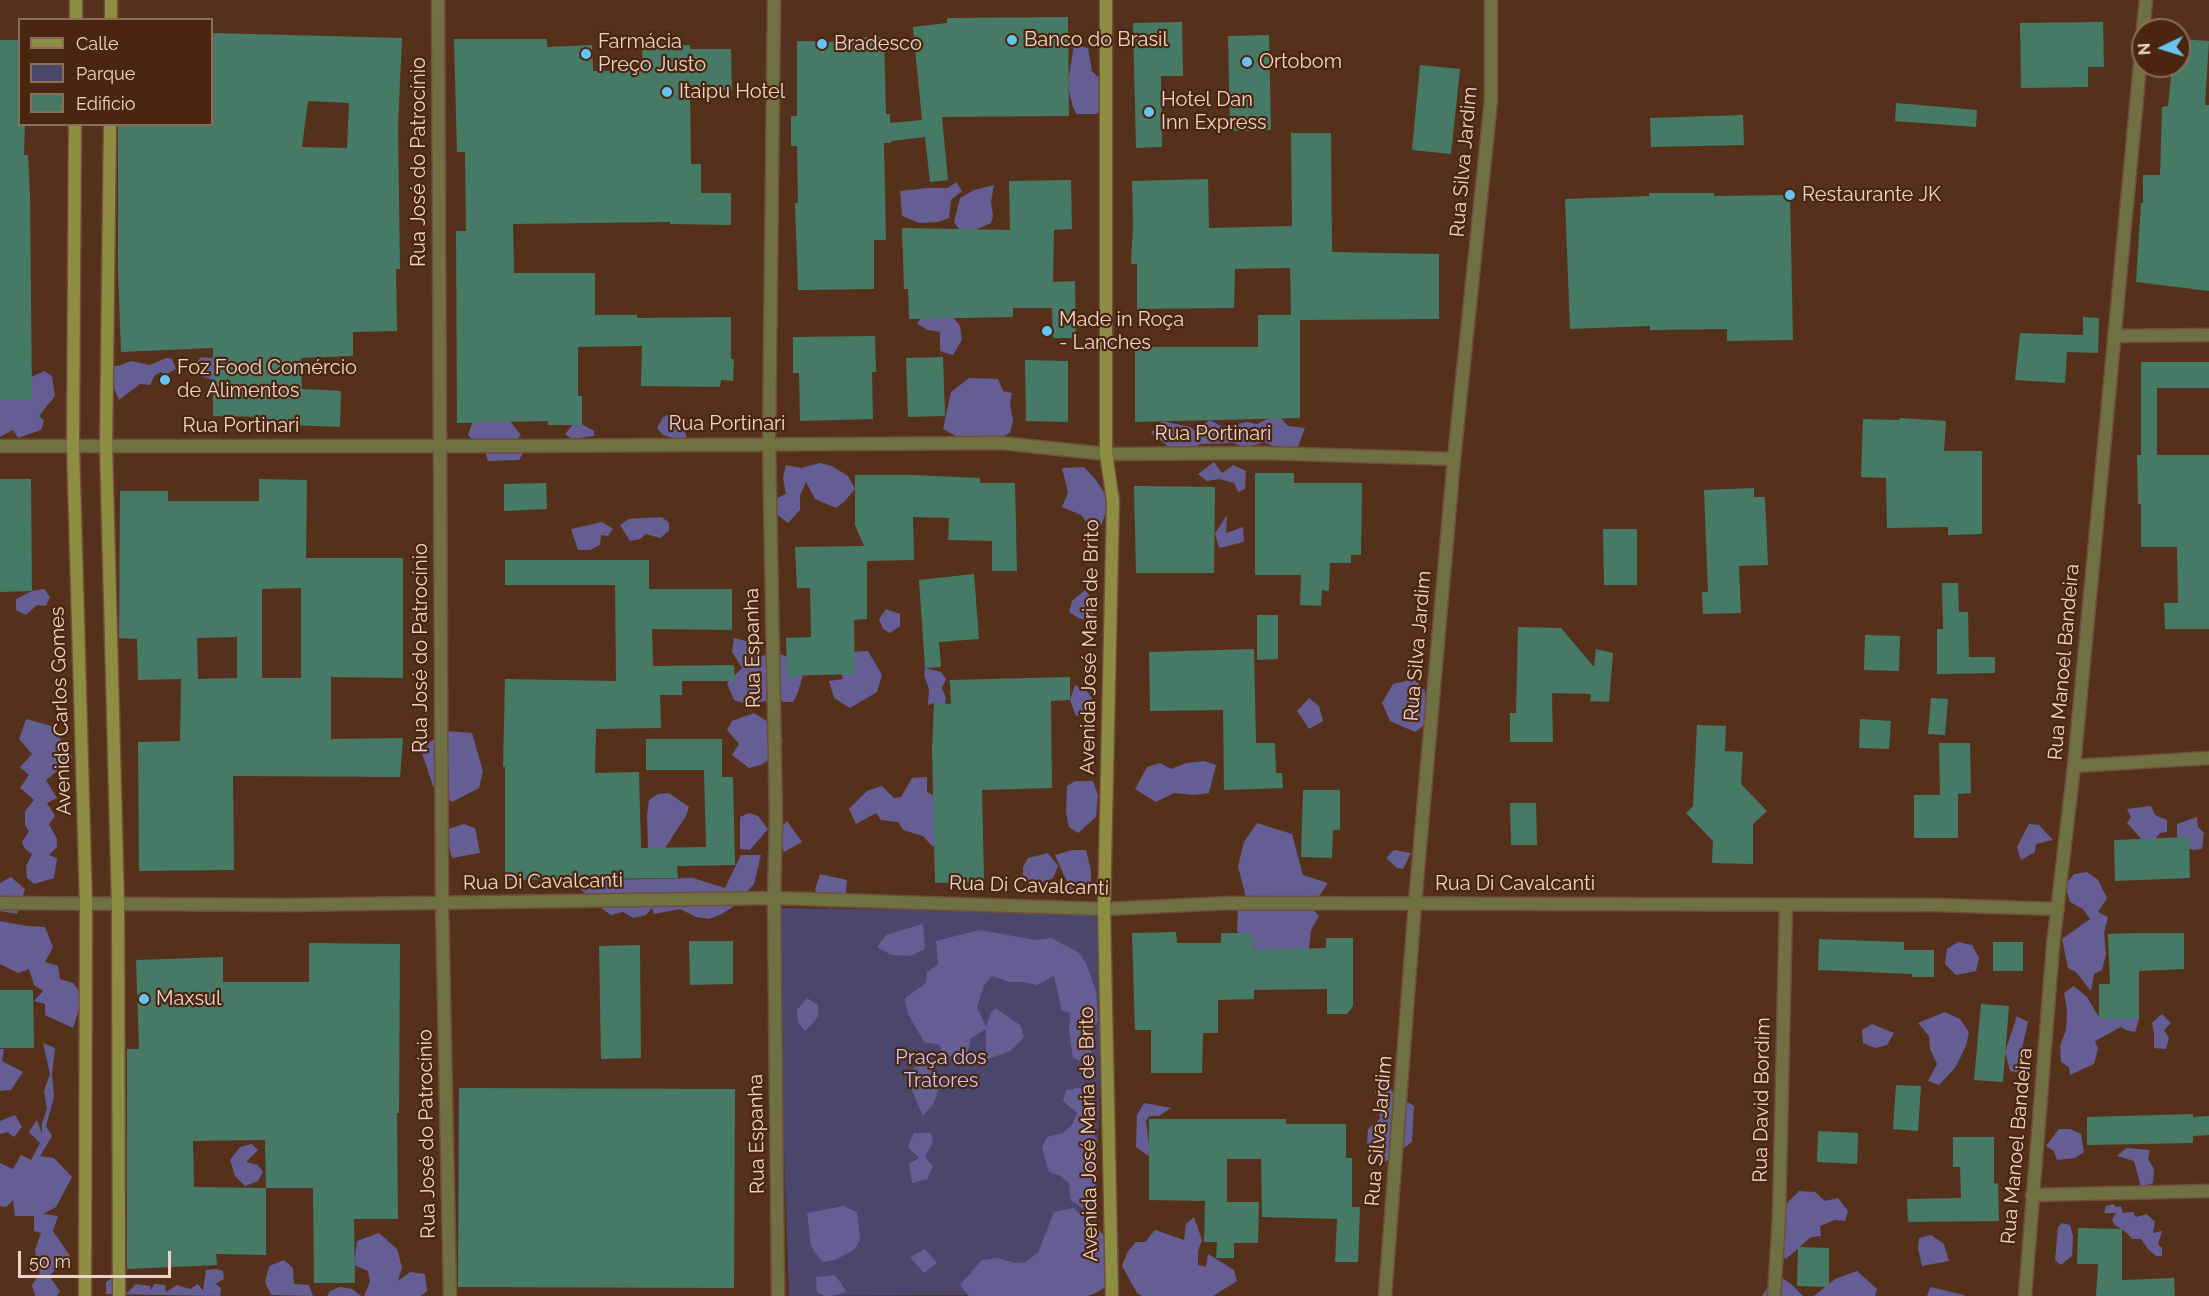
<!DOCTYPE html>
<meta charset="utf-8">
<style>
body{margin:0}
#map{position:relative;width:2209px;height:1296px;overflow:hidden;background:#55311c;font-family:Raleway,sans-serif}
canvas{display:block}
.legend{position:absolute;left:18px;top:18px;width:195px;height:108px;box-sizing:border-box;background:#4a2611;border:2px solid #8b6c5a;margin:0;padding:8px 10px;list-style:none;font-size:18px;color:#ecd4c8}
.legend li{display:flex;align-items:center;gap:12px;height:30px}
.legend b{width:30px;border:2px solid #8b6c5a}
.north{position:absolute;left:2131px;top:18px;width:60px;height:60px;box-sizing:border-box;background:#4a2611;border:2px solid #8b6c5a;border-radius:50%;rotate:266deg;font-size:16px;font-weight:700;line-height:24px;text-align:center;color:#ecd4c8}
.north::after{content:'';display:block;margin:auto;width:21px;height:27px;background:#65c5ef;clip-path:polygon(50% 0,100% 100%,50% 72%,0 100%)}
.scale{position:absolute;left:18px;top:1251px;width:153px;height:27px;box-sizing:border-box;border:3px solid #ecd4c8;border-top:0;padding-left:8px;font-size:18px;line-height:21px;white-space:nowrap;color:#ecd4c8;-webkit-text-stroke:4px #4a2611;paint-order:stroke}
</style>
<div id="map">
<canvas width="2209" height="1296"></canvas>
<ul class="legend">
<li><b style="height:8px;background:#8d8e42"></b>Calle</li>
<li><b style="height:16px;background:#4b466c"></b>Parque</li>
<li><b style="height:16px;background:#467a67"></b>Edificio</li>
</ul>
<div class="north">N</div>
<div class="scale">50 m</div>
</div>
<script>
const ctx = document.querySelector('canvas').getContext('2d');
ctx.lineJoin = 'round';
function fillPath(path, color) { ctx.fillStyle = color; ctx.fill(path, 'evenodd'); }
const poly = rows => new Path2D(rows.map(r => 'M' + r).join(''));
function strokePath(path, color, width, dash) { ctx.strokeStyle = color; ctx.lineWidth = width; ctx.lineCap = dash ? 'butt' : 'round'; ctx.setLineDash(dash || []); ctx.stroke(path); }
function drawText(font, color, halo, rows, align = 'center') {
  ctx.font = font + ' Raleway,sans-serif'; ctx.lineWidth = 4.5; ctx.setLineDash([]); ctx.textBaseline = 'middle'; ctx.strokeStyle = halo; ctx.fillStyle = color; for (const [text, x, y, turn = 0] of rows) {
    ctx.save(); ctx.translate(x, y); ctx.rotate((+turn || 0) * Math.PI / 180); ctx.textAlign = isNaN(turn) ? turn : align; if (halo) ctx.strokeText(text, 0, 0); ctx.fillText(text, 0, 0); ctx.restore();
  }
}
fillPath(poly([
 [776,908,1104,912,1094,1294,789,1296]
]), '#4b466c');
fillPath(poly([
 [1074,45,1088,48,1092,71,1099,78,1102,90,1101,110,1096,114,1076,114,1073,107,1069,91,1069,76],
 [956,182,962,191,951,200,949,218,938,222,919,223,902,216,900,191,927,188,948,188],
 [994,185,991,202,993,217,991,223,975,230,959,229,954,222,960,198,974,190],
 [925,311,948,311,960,326,962,340,953,355,940,351,940,332,928,330,917,324],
 [201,357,219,359,220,373,213,380,198,375,196,363],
 [166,358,172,359,176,369,165,375,161,372,155,375,150,385,140,384,119,400,109,376,107,364,118,366,131,361,150,365],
 [45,371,52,377,55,396,39,416,44,420,41,430,18,438,13,430,0,437,0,393,3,394,7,400,31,400,31,377],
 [969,378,998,379,1003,391,1012,393,1010,403,1013,421,1010,433,995,440,974,436,956,436,943,429,951,392],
 [673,413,683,425,687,439,683,441,663,435,657,428,663,417],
 [1270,418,1281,418,1288,426,1305,428,1296,452,1282,450,1264,442,1246,448,1233,443,1200,444,1188,452,1173,450,1151,433,1162,421,1190,427,1195,431,1210,420,1223,427,1247,422,1257,424],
 [509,420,521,435,511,446,523,453,519,460,488,461,485,451,468,435,473,421],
 [576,421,594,431,594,436,572,439,565,434],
 [1214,462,1222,473,1233,465,1246,471,1245,489,1238,492,1234,483,1219,479,1207,481,1198,474],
 [820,463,832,466,848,476,855,489,845,501,836,508,815,499,806,482,800,495,800,510,788,523,775,513,775,499,786,494,783,478,786,465,801,468],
 [1084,467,1096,480,1110,501,1101,526,1090,527,1081,515,1062,507,1068,493,1062,468],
 [1227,515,1226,533,1243,527,1244,542,1219,548,1215,533],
 [662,517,669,523,669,531,660,538,646,534,640,539,630,541,620,525,629,519],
 [602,522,613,529,608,536,601,535,600,545,590,550,578,550,571,529],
 [44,589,50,597,46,606,37,605,26,615,16,610,16,599,32,591],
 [1085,590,1095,603,1093,619,1080,619,1069,612,1072,601],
 [886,609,900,614,900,626,890,633,883,629,879,619],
 [734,638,750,642,761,656,778,653,806,665,798,692,793,702,783,702,777,696,768,701,743,703,734,700,727,683,742,668,732,652],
 [868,651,882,675,877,692,850,708,834,698,829,681,843,679,840,668,851,652],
 [925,668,941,672,946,679,942,688,946,698,944,709,934,703,928,705,929,689,924,675],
 [1414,679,1425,691,1427,723,1415,732,1390,721,1382,703,1393,684],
 [1075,685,1086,690,1092,698,1090,716,1076,716,1070,700],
 [1309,698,1319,706,1323,721,1309,729,1297,711],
 [754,713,776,727,783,741,776,755,761,765,749,768,732,755,739,744,727,730,732,721],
 [26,719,52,726,73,758,46,780,57,798,47,803,55,816,49,824,57,839,57,847,49,855,57,858,54,878,34,884,27,878,26,866,32,854,25,849,22,842,29,831,25,825,25,811,34,800,20,788,29,775,20,767,32,754,19,739],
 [446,731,472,733,483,771,479,788,452,802,433,786,422,753,430,742],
 [1204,761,1216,765,1209,793,1195,795,1174,793,1156,802,1135,789,1147,767,1160,763,1171,769,1186,763],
 [927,777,927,792,943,800,939,839,933,847,923,836,903,830,898,822,881,820,876,813,856,824,849,809,867,791,882,786,894,798,901,797,912,778],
 [1075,781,1093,781,1098,795,1096,817,1078,833,1069,827,1066,812,1067,786],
 [669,793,689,807,686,816,665,848,648,848,647,815,649,800,658,794],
 [2151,806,2155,815,2167,820,2167,832,2160,833,2152,843,2144,842,2127,823,2131,817,2127,809],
 [749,813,758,816,768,829,750,850,740,849,740,817],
 [2197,817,2198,827,2204,833,2202,849,2194,850,2177,846,2177,824],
 [787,821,802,842,784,852,776,833],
 [1257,823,1292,834,1303,875,1328,883,1311,908,1319,916,1311,930,1307,966,1256,957,1254,950,1237,931,1238,910,1246,898,1238,866,1244,842],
 [464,824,475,828,480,853,452,858,445,830],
 [2029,824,2039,825,2053,840,2036,844,2035,852,2021,860,2017,847],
 [1072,850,1086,850,1091,870,1091,887,1071,891,1055,855],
 [1394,850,1411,853,1403,869,1397,868,1386,858],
 [1048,853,1058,866,1053,878,1038,884,1023,878,1023,867,1028,858],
 [741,855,761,855,754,884,734,906,722,914,709,919,696,917,680,909,654,914,652,908,646,915,633,918,623,912,611,915,591,901,579,887,603,880,693,878,725,888],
 [2087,872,2098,880,2107,898,2098,912,2108,917,2104,933,2106,954,2102,970,2094,974,2091,991,2076,972,2068,968,2062,939,2090,919,2083,909,2070,902,2065,885,2074,874],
 [820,874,847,880,845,904,831,908,815,890],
 [11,877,25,889,17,914,0,911,0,883],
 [0,921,27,926,45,927,53,947,45,962,58,966,60,979,73,983,83,996,73,1028,45,1015,45,1004,34,1001,43,991,34,985,29,969,18,973,0,964],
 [923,924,925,949,910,956,891,955,877,947,886,935],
 [979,930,1036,940,1051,938,1078,952,1086,963,1096,991,1098,1021,1090,1032,1093,1066,1073,1058,1069,1031,1070,1013,1062,1011,1054,976,1037,985,1023,982,1009,982,992,976,984,986,977,1007,986,1027,991,1013,995,1008,1020,1025,1024,1037,1010,1051,986,1060,986,1029,971,1038,967,1054,959,1052,944,1059,940,1045,924,1042,907,1012,905,998,926,983,927,972,938,964,936,941],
 [1958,942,1972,945,1979,958,1976,971,1956,975,1945,964,1947,949],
 [2074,986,2087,997,2100,1019,2139,1019,2135,1032,2126,1030,2121,1027,2095,1041,2098,1049,2094,1064,2070,1075,2069,1067,2061,1062,2060,1046,2066,1030,2067,1010,2064,993],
 [807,998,818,1005,818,1017,805,1031,798,1022,797,1010],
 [1945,1012,1960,1019,1969,1032,1966,1046,1955,1068,1939,1085,1928,1081,1937,1064,1930,1049,1929,1036,1918,1023],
 [2162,1014,2171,1023,2164,1030,2169,1038,2166,1049,2154,1048,2154,1033,2152,1023],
 [2017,1016,2028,1022,2022,1048,2023,1060,2021,1073,2010,1071,2005,1052],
 [1872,1024,1894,1033,1887,1045,1875,1048,1863,1043,1862,1030],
 [43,1043,55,1048,52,1074,54,1097,46,1126,52,1136,40,1156,54,1158,72,1177,56,1207,43,1214,58,1216,53,1231,70,1256,49,1276,60,1291,57,1296,35,1296,32,1285,40,1273,35,1250,41,1233,34,1231,34,1216,15,1216,13,1200,6,1207,0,1206,0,1163,13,1169,21,1155,31,1160,40,1143,29,1132,37,1120,42,1134,42,1123,47,1109,44,1091,50,1074],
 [0,1049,4,1049,2,1061,23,1072,11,1090,0,1091],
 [924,1060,935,1068,940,1086,933,1104,923,1116,908,1081,913,1069],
 [1384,1083,1395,1094,1414,1106,1412,1142,1385,1162,1373,1164,1367,1144,1368,1129,1380,1119,1375,1091],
 [1080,1088,1092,1092,1093,1108,1089,1128,1097,1140,1093,1164,1096,1187,1085,1209,1071,1201,1069,1183,1059,1175,1049,1172,1042,1147,1047,1137,1063,1133,1072,1125,1077,1113,1063,1101,1066,1090],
 [1144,1103,1171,1108,1159,1116,1149,1116,1146,1121,1149,1144,1149,1155,1147,1155,1136,1147,1137,1115],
 [15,1115,22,1127,14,1137,7,1132,0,1134,0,1121],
 [2059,1129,2070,1129,2081,1134,2084,1152,2075,1158,2057,1160,2054,1151,2046,1146],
 [914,1133,931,1133,933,1142,925,1157,933,1166,927,1179,912,1183,909,1164,919,1158,908,1147],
 [252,1144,258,1150,246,1162,258,1165,263,1172,258,1181,245,1186,235,1176,230,1160,240,1147],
 [2126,1148,2150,1150,2148,1159,2154,1169,2153,1183,2141,1187,2134,1161,2117,1156],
 [1799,1191,1815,1192,1825,1201,1838,1198,1848,1211,1845,1221,1835,1220,1820,1226,1821,1236,1811,1237,1786,1259,1777,1251,1779,1218,1788,1202],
 [2113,1204,2116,1207,2121,1206,2123,1213,2133,1212,2136,1217,2147,1214,2155,1222,2153,1233,2162,1231,2158,1244,2162,1248,2162,1256,2156,1256,2148,1249,2141,1239,2132,1239,2127,1233,2115,1225,2112,1220,2116,1213,2104,1213,2106,1206],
 [843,1206,857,1212,860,1240,854,1250,835,1260,822,1262,811,1246,807,1213],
 [1073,1208,1093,1224,1119,1250,1117,1280,1094,1294,1087,1296,969,1296,960,1285,982,1260,999,1258,1014,1263,1025,1262,1038,1253,1054,1212],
 [1194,1217,1202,1240,1198,1251,1198,1265,1206,1267,1208,1254,1234,1270,1237,1281,1213,1296,1142,1296,1137,1293,1122,1266,1128,1251,1136,1242,1145,1242,1155,1230,1184,1240,1186,1224],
 [2062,1223,2070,1225,2073,1236,2072,1256,2061,1265,2055,1260,2058,1227],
 [379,1233,397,1249,402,1267,398,1281,410,1272,425,1274,427,1291,421,1296,364,1296,370,1282,368,1271,354,1265,357,1241],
 [1931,1235,1944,1244,1949,1261,1922,1266,1918,1249,1919,1238],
 [925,1249,937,1263,924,1273,910,1257],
 [284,1260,293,1268,294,1284,309,1285,313,1296,271,1295,265,1282,269,1266],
 [216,1269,223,1271,224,1279,215,1284,221,1288,220,1296,106,1294,106,1282,114,1277,123,1281,127,1293,136,1284,150,1286,151,1290,154,1284,165,1285,166,1292,177,1285,190,1289,198,1284,203,1291,206,1270],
 [1857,1271,1877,1289,1875,1296,1814,1296,1835,1279],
 [1776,1274,1791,1284,1803,1296,1762,1296],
 [835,1275,847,1292,832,1296,825,1296,817,1292,816,1277],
 [340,1287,352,1289,361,1296,327,1296,330,1291],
 [1930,1287,1964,1295,1964,1296,1927,1296]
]), '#655e94');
fillPath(poly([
 [1068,17,1069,116,942,117,948,180,930,182,925,137,891,141,891,143,884,143,886,240,874,240,874,289,798,290,795,203,798,203,797,146,791,146,791,116,797,116,797,41,842,42,842,38,884,37,886,114,890,114,890,123,922,120,913,27,947,23,947,18],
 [1182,22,1183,76,1161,76,1162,147,1136,148,1133,23],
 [2103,22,2104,67,2088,67,2088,87,2021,88,2020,23],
 [212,33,402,38,398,126,400,269,396,269,397,331,353,332,353,356,301,358,302,389,341,391,340,427,267,424,266,417,213,416,213,348,121,352,118,272,118,124,212,124],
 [308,101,349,103,347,148,302,147],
 [1269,35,1271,130,1230,131,1228,36],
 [454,39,547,39,547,47,592,45,593,71,643,71,642,46,690,45,690,49,731,49,732,90,690,91,691,164,701,164,701,193,731,193,731,225,670,224,670,222,513,224,514,273,595,273,595,315,637,315,637,318,731,317,731,359,734,359,733,381,721,380,720,387,641,386,642,346,578,347,578,396,582,396,582,425,548,425,548,421,457,423,456,231,466,231,465,152,457,152],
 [2179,39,2209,41,2205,105,2209,105,2209,291,2136,282,2141,203,2143,203,2143,175,2160,175,2162,107,2168,106,2172,66,2179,66],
 [0,40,20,40,20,124,25,124,24,155,28,155,30,196,32,400,0,400],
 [1420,65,1460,69,1451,154,1412,150],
 [1896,103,1977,110,1976,127,1895,121],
 [1743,115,1744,145,1651,147,1650,118],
 [1291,133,1331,133,1332,252,1439,254,1439,319,1300,320,1300,418,1135,422,1135,347,1258,347,1258,315,1291,315,1290,268,1235,269,1234,308,1137,309,1137,264,1131,264,1133,225,1132,181,1208,179,1209,228,1292,226],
 [1071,180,1072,229,1054,230,1053,282,1075,281,1076,338,1053,338,1052,308,1013,308,1013,317,909,319,908,289,904,289,902,228,1010,230,1009,181],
 [1649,193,1714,193,1714,196,1790,195,1793,340,1727,341,1727,329,1650,330,1650,326,1570,329,1565,199,1649,196],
 [2083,317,2099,318,2098,353,2067,352,2065,383,2015,380,2020,333,2083,335],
 [875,336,876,372,872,372,873,419,800,421,799,373,793,373,793,337],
 [943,357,945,416,908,417,906,358],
 [1025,360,1068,361,1068,422,1026,421],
 [2141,362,2209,362,2209,388,2157,388,2157,455,2209,455,2209,629,2165,629,2164,603,2178,603,2177,547,2141,547,2141,504,2138,504,2137,455,2141,455],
 [1900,418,1946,421,1944,451,1982,451,1982,534,1948,535,1948,527,1887,528,1886,478,1861,477,1863,419,1899,420],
 [1255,473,1294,473,1294,483,1362,483,1361,555,1351,555,1351,563,1330,563,1329,591,1322,590,1321,606,1300,605,1301,575,1255,575],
 [855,475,913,475,980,478,980,483,1015,483,1017,571,992,571,992,541,948,540,949,518,913,517,914,560,867,561,867,619,854,620,855,674,787,676,786,638,811,637,810,588,797,588,795,547,864,546,855,525],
 [0,479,31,479,32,591,0,592],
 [259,479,307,480,306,558,403,558,403,678,331,677,331,739,403,738,400,777,233,776,234,870,139,871,138,742,180,741,181,679,138,680,137,639,119,638,120,491,168,491,168,501,259,501],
 [301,588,301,678,262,678,262,589],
 [237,637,237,678,198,679,197,638],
 [546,483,547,509,504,511,504,484],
 [1134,486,1215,487,1214,573,1136,573],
 [1754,488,1754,497,1765,497,1768,565,1739,566,1741,613,1703,614,1702,592,1708,592,1704,490],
 [1603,529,1637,529,1637,585,1604,585],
 [505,560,649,560,649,589,732,589,732,630,652,629,653,666,734,665,735,681,682,681,682,695,660,695,661,728,596,729,595,773,639,772,641,848,706,847,704,770,646,770,646,739,722,739,722,777,733,777,735,865,677,866,678,878,505,880,505,767,503,767,505,679,616,681,615,585,505,585],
 [974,574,979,639,939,642,941,667,925,668,919,580],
 [1942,583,1958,583,1959,612,1968,612,1969,657,1995,657,1995,673,1937,674,1937,629,1943,629],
 [1257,615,1278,615,1278,659,1257,660],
 [1518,627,1561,628,1594,667,1596,649,1613,653,1609,702,1590,701,1591,694,1552,693,1553,742,1510,742,1510,713,1516,713],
 [1865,635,1900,636,1899,671,1864,670],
 [1254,649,1256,743,1275,743,1276,773,1282,773,1283,788,1224,790,1223,710,1150,711,1149,652],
 [1070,677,1070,700,1051,701,1052,788,982,790,984,882,935,883,932,749,934,703,951,704,950,680],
 [1931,698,1948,699,1945,735,1928,734],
 [1860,719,1891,721,1889,749,1859,748],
 [1697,725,1726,726,1725,751,1743,752,1741,784,1767,811,1753,824,1753,864,1712,863,1713,841,1686,813,1693,806],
 [1939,743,1970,743,1971,793,1958,794,1958,838,1914,838,1914,795,1940,795],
 [1303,790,1340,790,1340,830,1333,830,1332,858,1301,857],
 [1510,803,1536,803,1537,845,1511,845],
 [2189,837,2190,878,2115,881,2114,840],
 [1176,932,1177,943,1221,943,1221,933,1253,933,1253,950,1326,948,1326,938,1353,938,1353,1006,1347,1014,1327,1014,1327,989,1254,990,1254,999,1218,1000,1218,1033,1203,1033,1202,1073,1151,1073,1151,1030,1135,1030,1132,933],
 [2135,933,2184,933,2184,969,2139,971,2139,1019,2099,1019,2099,984,2110,984,2108,934],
 [1819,939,1904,942,1904,950,1934,950,1934,977,1912,977,1912,974,1818,970],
 [689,941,733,941,733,984,690,985],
 [1993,942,2023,942,2023,971,1993,971],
 [309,943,400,944,399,1113,397,1113,398,1219,354,1219,355,1283,314,1283,313,1188,266,1188,266,1255,216,1254,217,1265,127,1269,127,1049,139,1049,136,960,223,957,223,982,309,982],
 [265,1140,266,1188,194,1187,193,1141],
 [640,945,641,1058,601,1059,599,946],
 [0,990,33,990,34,1048,0,1048],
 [1981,1004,2009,1006,2003,1082,1974,1080],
 [1896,1085,1921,1086,1918,1131,1893,1129],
 [459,1088,735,1089,734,1288,458,1287],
 [2193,1114,2193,1117,2209,1116,2209,1135,2193,1136,2193,1143,2087,1145,2087,1117],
 [1149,1119,1286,1119,1286,1124,1346,1124,1346,1158,1352,1158,1352,1207,1360,1207,1358,1262,1335,1262,1337,1219,1262,1217,1261,1159,1227,1159,1227,1202,1259,1202,1258,1243,1234,1243,1234,1258,1216,1258,1217,1242,1204,1242,1205,1201,1149,1200],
 [1818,1131,1858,1133,1857,1164,1817,1162],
 [1953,1137,1994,1137,1994,1184,1998,1183,1999,1221,1908,1222,1907,1199,1961,1198,1960,1167,1953,1167],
 [2078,1228,2122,1229,2122,1280,2174,1278,2175,1296,2096,1296,2098,1264,2077,1264],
 [1798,1247,1829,1248,1829,1287,1797,1286]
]), '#467a67');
const street = poly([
 [438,0,442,903,450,1296],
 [774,0,769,443,776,818,774,898,778,1296],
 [2143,30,2146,0],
 [2114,336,2209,335],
 [0,446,527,446,1001,443,1106,454,1265,453,1454,459],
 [2074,766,2209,758],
 [0,903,286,905,774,898,1104,909,1230,903,1936,905,2058,909],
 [2032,1195,2209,1191],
 [1385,1296,1415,903,1454,459,1491,100,1491,0],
 [1774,1296,1779,1218,1786,905],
 [2025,1296,2053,946,2074,766,2143,33]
]);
const secondary = poly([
 [1106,0,1106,454,1113,501,1104,909,1112,1296],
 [76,20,76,0],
 [111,20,111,0],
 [75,124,73,445,86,904,85,1296],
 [110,124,106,446,118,905,119,1296]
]);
strokePath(street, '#704e3b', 15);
strokePath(secondary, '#704e3b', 15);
strokePath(street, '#707143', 12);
strokePath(secondary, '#8d8e42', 12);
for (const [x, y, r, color] of [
 [1012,40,6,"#65c5ef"],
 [822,44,6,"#65c5ef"],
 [586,54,6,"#65c5ef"],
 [1247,62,6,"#65c5ef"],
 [667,92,6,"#65c5ef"],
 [1149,112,6,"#65c5ef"],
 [1790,195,6,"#65c5ef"],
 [1047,331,6,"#65c5ef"],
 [165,380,6,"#65c5ef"],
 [144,999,6,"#65c5ef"]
]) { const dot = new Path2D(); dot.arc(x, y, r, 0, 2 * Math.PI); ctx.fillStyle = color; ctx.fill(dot); strokePath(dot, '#4a2611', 2); }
drawText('20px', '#ecd4c8', '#4a2611', [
 ["Banco do Brasil",1024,40],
 ["Farmácia",598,42],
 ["Preço Justo",598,65],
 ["Bradesco",834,44],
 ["Ortobom",1259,62],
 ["Itaipu Hotel",679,92],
 ["Hotel Dan",1161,100],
 ["Inn Express",1161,123],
 ["Restaurante JK",1802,195],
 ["Made in Roça",1059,320],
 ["- Lanches",1059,343],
 ["Foz Food Comércio",177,368],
 ["de Alimentos",177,391],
 ["Maxsul",156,999]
], 'left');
drawText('20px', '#ecd4c8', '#4a2611', [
 ["Rua José do Patrocínio",419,162,-90],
 ["Rua Silva Jardim",1464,162,-85],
 ["Rua Portinari",727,424],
 ["Rua Portinari",241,426],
 ["Rua Portinari",1213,434],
 ["Rua Silva Jardim",1418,646,-85],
 ["Avenida José Maria de Brito",1090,647,-89],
 ["Rua José do Patrocínio",421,648,-90],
 ["Rua Espanha",753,648,-91],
 ["Rua Manoel Bandeira",2064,662,-85],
 ["Avenida Carlos Gomes",61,711,-92],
 ["Rua Di Cavalcanti",543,882,-1],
 ["Rua Di Cavalcanti",1515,884],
 ["Rua Di Cavalcanti",1029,886,2],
 ["Rua David Bordim",1762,1100,-89],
 ["Rua Silva Jardim",1379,1131,-85],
 ["Rua José do Patrocínio",427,1134,-91],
 ["Rua Espanha",757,1134,-91],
 ["Avenida José Maria de Brito",1089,1134,-91],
 ["Rua Manoel Bandeira",2017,1146,-85]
]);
drawText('20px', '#c9c4f6', '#4a2611', [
 ["Praça dos",941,1058],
 ["Tratores",941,1081]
]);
</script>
